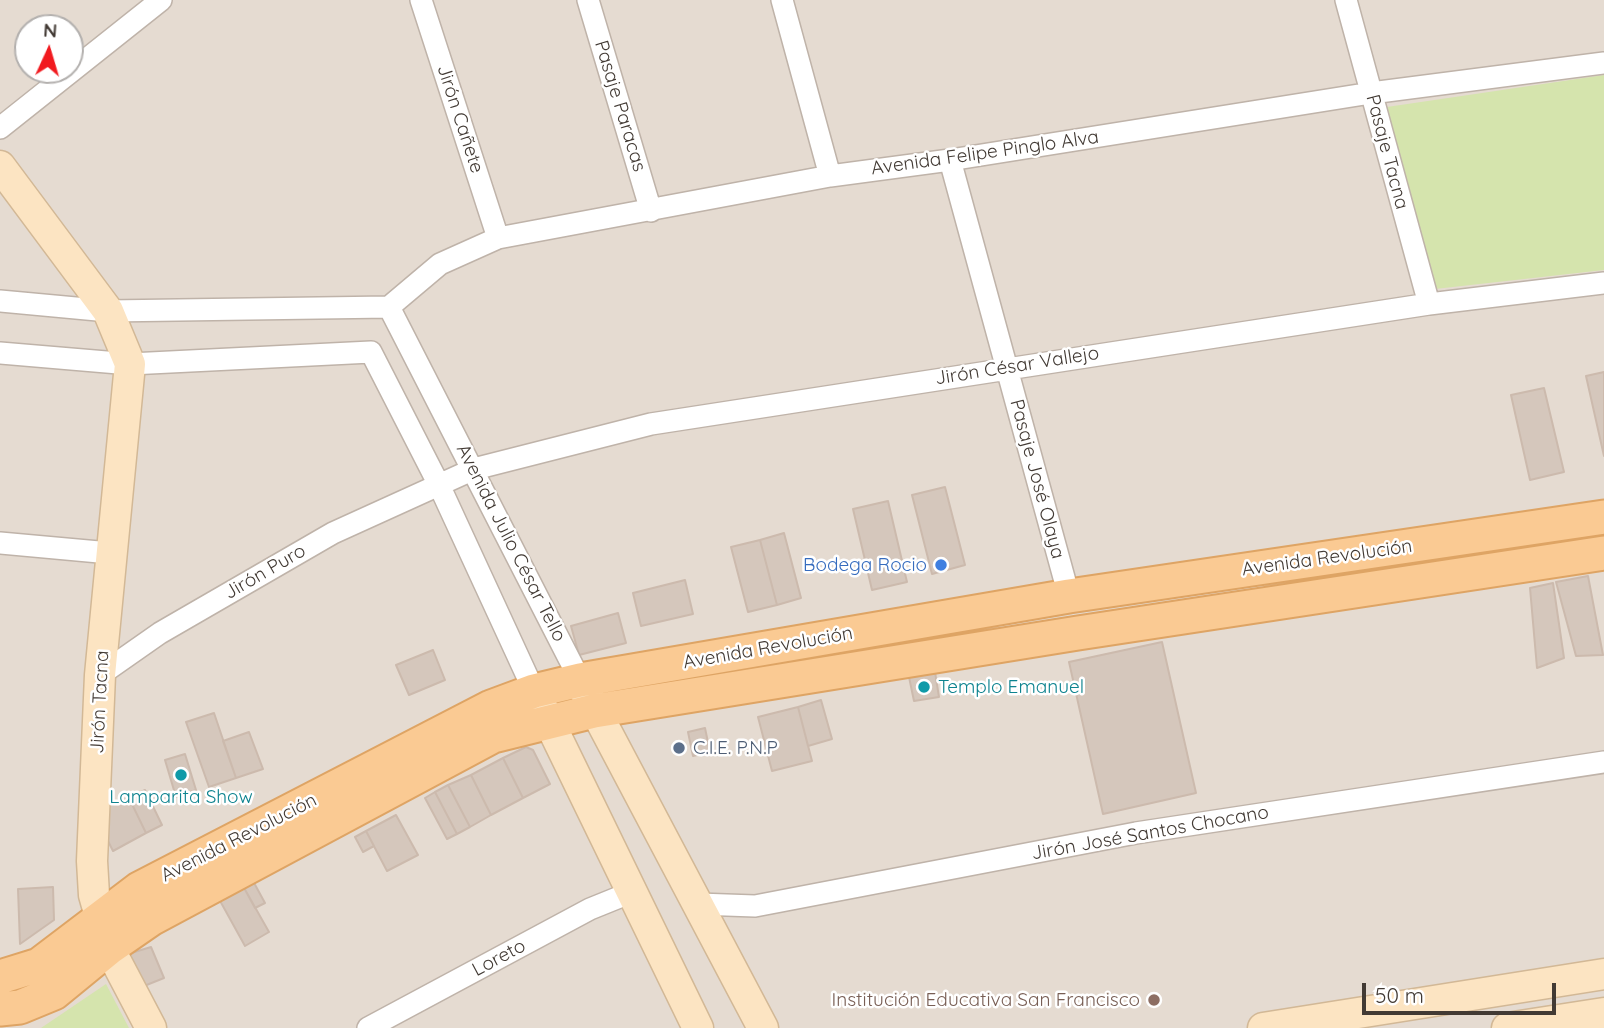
<!DOCTYPE html>
<meta charset="utf-8">
<style>
body{margin:0}
#map{position:relative;width:1604px;height:1028px;overflow:hidden;background:#f1eae3;font-family:Quicksand,sans-serif}
canvas{display:block}
.north{position:absolute;left:14px;top:14px;width:70px;height:70px;box-sizing:border-box;background:#fff;border:2px solid #b3b0ae;border-radius:50%;rotate:4deg;font-size:19px;font-weight:700;line-height:28px;text-align:center;color:#423a34}
.north::after{content:'';display:block;margin:auto;width:24px;height:32px;background:#f11a1f;clip-path:polygon(50% 0,100% 100%,50% 72%,0 100%)}
.scale{position:absolute;left:1362px;top:983px;width:194px;height:32px;box-sizing:border-box;border:4px solid #423a34;border-top:0;padding-left:9px;font-size:21px;line-height:24px;white-space:nowrap;color:#423a34;-webkit-text-stroke:5px #fff;paint-order:stroke}
</style>
<div id="map">
<canvas width="1604" height="1028"></canvas>
<div class="north">N</div>
<div class="scale">50 m</div>
</div>
<script>
const ctx = document.querySelector('canvas').getContext('2d');
ctx.lineJoin = 'round';
function fillPath(path, color) { ctx.fillStyle = color; ctx.fill(path, 'evenodd'); }
const poly = rows => new Path2D(rows.map(r => 'M' + r).join(''));
function strokePath(path, color, width, dash) { ctx.strokeStyle = color; ctx.lineWidth = width; ctx.lineCap = dash ? 'butt' : 'round'; ctx.setLineDash(dash || []); ctx.stroke(path); }
function drawText(font, color, halo, rows, align = 'center') {
  ctx.font = font + ' Quicksand,sans-serif'; ctx.lineWidth = 5; ctx.setLineDash([]); ctx.textBaseline = 'middle'; ctx.strokeStyle = halo; ctx.fillStyle = color; for (const [text, x, y, turn = 0] of rows) {
    ctx.save(); ctx.translate(x, y); ctx.rotate((+turn || 0) * Math.PI / 180); ctx.textAlign = isNaN(turn) ? turn : align; if (halo) ctx.strokeText(text, 0, 0); ctx.fillText(text, 0, 0); ctx.restore();
  }
}
fillPath(poly([
 [0,0,1604,0,1604,1028,0,1028],
 [28,28,70,28,70,70,28,70]
]), '#e5dbd1');
fillPath(poly([
 [1604,75,1604,270,1435,289,1387,107],
 [106,984,129,1028,41,1028]
]), '#d5e4ad');
const building = poly([
 [1604,372,1604,456,1586,376,1604,372],
 [1544,388,1564,472,1530,480,1511,395,1544,388],
 [945,487,965,565,932,574,912,495,945,487],
 [888,501,907,582,872,590,853,509,888,501],
 [784,533,801,598,777,605,760,540,784,533],
 [760,540,777,605,748,612,731,547,760,540],
 [1588,576,1603,655,1576,656,1556,582,1588,576],
 [685,580,693,614,641,626,633,593,685,580],
 [1553,583,1564,658,1537,668,1530,588,1553,583],
 [618,613,626,643,579,655,571,626,618,613],
 [1162,642,1196,793,1103,814,1069,662,1162,642],
 [433,650,445,680,409,695,396,665,433,650],
 [935,672,939,697,914,701,909,677,935,672],
 [821,700,832,739,808,746,798,707,821,700],
 [798,707,812,761,772,771,758,717,798,707],
 [214,713,236,778,209,787,186,722,214,713],
 [705,728,710,752,693,756,688,732,705,728],
 [249,732,263,769,236,778,223,741,249,732],
 [526,747,533,750,550,784,523,798,503,758,526,747],
 [185,754,196,790,176,797,165,760,185,754],
 [503,758,523,798,491,815,471,775,503,758],
 [471,775,491,815,470,827,448,785,471,775],
 [448,785,470,827,457,834,435,792,448,785],
 [145,790,162,825,146,833,129,798,145,790],
 [435,792,457,834,447,839,425,798,435,792],
 [129,798,146,833,113,851,104,833,101,809,129,798],
 [396,815,418,855,387,871,366,831,396,815],
 [366,831,374,846,363,852,355,837,366,831],
 [253,881,265,903,255,908,243,886,253,881],
 [243,886,269,932,245,946,219,899,243,886],
 [53,887,54,920,20,944,18,889,53,887],
 [151,947,164,978,144,986,128,954,151,947]
]);
fillPath(building, '#d5c7bc');
strokePath(building, '#ccbaad', 2);
const street = poly([
 [421,0,498,238],
 [588,0,651,211],
 [782,0,830,176],
 [1346,0,1429,304],
 [0,128,161,0],
 [950,160,1069,596],
 [0,301,108,311,389,307,580,680],
 [389,307,440,264,498,238,830,176,950,160,1371,93,1604,63],
 [0,353,130,364,371,352,439,485,534,691],
 [0,543,110,553],
 [100,675,160,633,333,533,474,469,651,424,1429,304,1604,283],
 [698,904,755,906,1136,833,1604,762],
 [368,1028,590,909,632,892]
]);
const secondary = poly([
 [0,166,108,311,130,364,100,675,92,861,94,895,109,948,151,1028],
 [585,691,763,1028],
 [539,701,698,1028],
 [1263,1028,1604,974],
 [1507,1028,1604,1013]
]);
const primary = poly([
 [0,977,39,965,139,889,491,707,534,691,580,680,1069,596,1604,517],
 [0,1009,20,1007,54,993,109,948,151,919,493,736,594,711,1078,633,1604,553]
]);
strokePath(street, '#bfb3a9', 24);
strokePath(secondary, '#d2b896', 33);
strokePath(primary, '#dea464', 37);
strokePath(street, '#fff', 21);
strokePath(secondary, '#fce4c2', 30);
strokePath(primary, '#faca93', 33);
for (const [x, y, r, color] of [
 [941,565,7,"#3f7fe0"],
 [924,687,7,"#0f9aa8"],
 [679,748,7,"#5c6f8a"],
 [181,775,7,"#0f9aa8"],
 [1154,1000,7,"#8d6e63"]
]) { const dot = new Path2D(); dot.arc(x, y, r, 0, 2 * Math.PI); ctx.fillStyle = color; ctx.fill(dot); strokePath(dot, '#fff', 2.5); }
drawText('19px', '#423a34', '#fff', [
 ["Pasaje Paracas",620,106,73],
 ["Jirón Cañete",460,119,72],
 ["Pasaje Tacna",1387,152,75],
 ["Avenida Felipe Pinglo Alva",985,153,-8],
 ["Jirón César Vallejo",1017,366,-9],
 ["Pasaje José Olaya",1037,479,75],
 ["Avenida Julio César Tello",511,543,63],
 ["Avenida Revolución",1327,558,-8],
 ["Jirón Puro",265,572,-30],
 ["Avenida Revolución",768,648,-10],
 ["Jirón Tacna",100,702,-87],
 ["Jirón José Santos Chocano",1150,833,-10],
 ["Avenida Revolución",239,838,-27],
 ["Loreto",499,958,-28]
]);
drawText('19px', '#366cbe', '#fff', [
 ["Bodega Rocio",927,565]
], 'right');
drawText('19px', '#0d838f', '#fff', [
 ["Templo Emanuel",938,687],
 ["Lamparita Show",181,797,"center"]
], 'left');
drawText('19px', '#4e5e75', '#fff', [
 ["C.I.E. P.N.P",693,748]
], 'left');
drawText('19px', '#785e54', '#fff', [
 ["Institución Educativa San Francisco",1140,1000]
], 'right');
</script>
